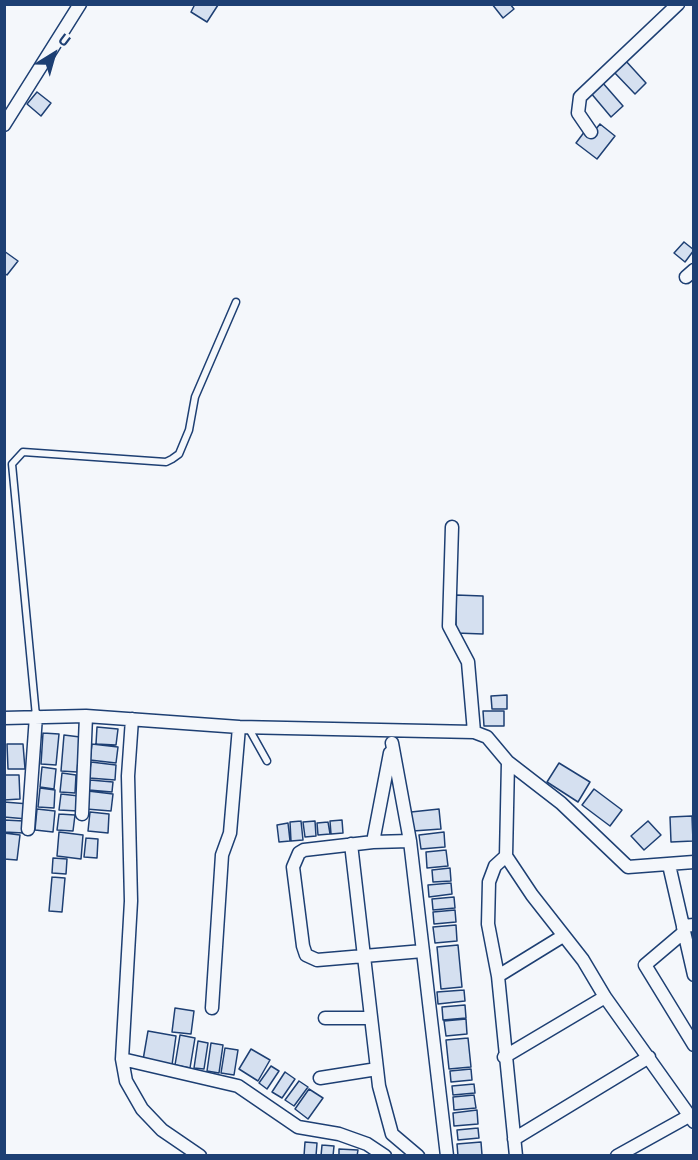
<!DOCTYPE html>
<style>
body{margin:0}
#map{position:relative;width:698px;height:1160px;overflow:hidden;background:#f4f7fb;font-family:"Titillium Web",sans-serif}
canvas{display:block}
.frame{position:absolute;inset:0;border:6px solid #1d3f73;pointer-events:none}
.north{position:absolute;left:24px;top:24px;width:60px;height:60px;-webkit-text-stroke:4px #f4f7fb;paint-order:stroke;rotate:37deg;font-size:16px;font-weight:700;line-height:24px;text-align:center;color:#1d3f73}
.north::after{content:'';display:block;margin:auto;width:21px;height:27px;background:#1d3f73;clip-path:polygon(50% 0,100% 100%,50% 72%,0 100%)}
</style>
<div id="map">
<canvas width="698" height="1160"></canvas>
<div class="frame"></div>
<div class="north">U</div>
</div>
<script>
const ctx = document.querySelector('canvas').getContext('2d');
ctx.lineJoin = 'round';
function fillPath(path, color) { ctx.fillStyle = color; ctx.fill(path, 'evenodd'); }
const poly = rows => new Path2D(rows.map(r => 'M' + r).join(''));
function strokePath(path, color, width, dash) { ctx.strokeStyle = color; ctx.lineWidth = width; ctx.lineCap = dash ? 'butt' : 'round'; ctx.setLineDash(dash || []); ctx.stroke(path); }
const building = poly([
 [195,4,218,4,218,5,207,22,191,12,195,4],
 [492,4,510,4,514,9,503,18,492,4],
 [625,60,646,83,635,94,613,71,625,60],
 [602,82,623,106,611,117,590,92,602,82],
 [37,92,51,103,41,116,27,104,37,92],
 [600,124,615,136,597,159,576,143,585,131,591,135,600,124],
 [684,242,694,250,685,262,674,253,684,242],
 [4,251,18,261,7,275,4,273,4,251],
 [456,595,483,596,483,634,456,633,456,595],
 [507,695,507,709,492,709,491,696,507,695],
 [483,711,504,711,504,726,484,726,483,711],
 [97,727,118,729,116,745,96,744,97,727],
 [43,733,59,734,56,765,41,764,43,733],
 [64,735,80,737,77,772,61,771,64,735],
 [7,744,23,744,25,769,8,769,7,744],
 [92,744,118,747,116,763,90,760,92,744],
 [91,762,116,765,115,780,89,778,91,762],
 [559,763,590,782,578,802,547,782,559,763],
 [42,767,56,769,54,789,40,787,42,767],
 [62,773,76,775,75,793,60,792,62,773],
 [4,775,19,775,20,799,4,800,4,775],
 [90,780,113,782,112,792,89,790,90,780],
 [40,788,55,790,54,808,38,807,40,788],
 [594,789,622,810,610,826,582,805,594,789],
 [88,791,113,794,111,811,86,809,88,791],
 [61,794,79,796,78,811,59,810,61,794],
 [4,802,29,804,27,819,4,817,4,802],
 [37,809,55,811,53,832,35,830,37,809],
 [439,809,441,829,413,831,411,812,439,809],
 [90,812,109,814,108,833,88,831,90,812],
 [59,814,75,815,73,831,57,830,59,814],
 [692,816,693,841,671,842,670,817,692,816],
 [4,820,24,821,24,833,4,832,4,820],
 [342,820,343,833,331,834,330,821,342,820],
 [301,821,303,840,291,841,290,822,301,821],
 [315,821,316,836,305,837,303,822,315,821],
 [648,821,661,835,644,850,631,836,648,821],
 [328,822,330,834,318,835,317,823,328,822],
 [288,823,290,841,279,842,277,825,288,823],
 [59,832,83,835,81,859,57,856,59,832],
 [444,832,445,847,421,849,419,835,444,832],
 [4,833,20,835,17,860,4,859,4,833],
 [86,838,98,839,97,858,84,857,86,838],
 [446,850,448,866,427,868,426,852,446,850],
 [53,858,67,859,66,874,52,873,53,858],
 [450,868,451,881,433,882,432,870,450,868],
 [52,877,65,878,62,912,49,911,52,877],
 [451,883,452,894,429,897,428,885,451,883],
 [454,897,455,908,433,910,432,899,454,897],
 [455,910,456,922,434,924,433,912,455,910],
 [456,925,457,941,435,943,433,927,456,925],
 [458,945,462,987,441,989,437,947,458,945],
 [464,990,465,1001,438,1004,437,992,464,990],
 [465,1005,466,1018,443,1020,442,1007,465,1005],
 [175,1008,194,1011,191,1034,172,1032,175,1008],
 [466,1019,467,1034,446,1036,444,1021,466,1019],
 [148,1031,176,1036,172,1065,143,1060,148,1031],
 [180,1035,195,1038,190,1068,175,1065,180,1035],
 [468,1038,471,1067,449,1069,446,1040,468,1038],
 [198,1041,208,1043,204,1069,194,1068,198,1041],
 [211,1043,223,1045,219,1073,207,1071,211,1043],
 [225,1048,238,1050,234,1075,221,1073,225,1048],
 [251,1049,270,1060,258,1081,239,1069,251,1049],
 [271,1066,279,1071,267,1089,259,1083,271,1066],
 [471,1069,472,1080,451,1082,450,1071,471,1069],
 [285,1072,295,1079,282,1098,272,1092,285,1072],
 [299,1081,308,1087,294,1106,285,1100,299,1081],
 [474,1084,475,1093,453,1095,452,1086,474,1084],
 [309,1089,323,1098,308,1119,295,1109,309,1089],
 [474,1095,476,1108,454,1110,453,1097,474,1095],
 [477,1110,478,1124,454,1126,453,1113,477,1110],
 [478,1128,479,1138,458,1140,457,1130,478,1128],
 [305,1142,317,1143,316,1156,304,1156,305,1142],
 [481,1142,482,1155,458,1156,457,1144,481,1142],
 [322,1145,334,1146,333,1156,321,1156,322,1145],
 [339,1149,358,1150,357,1156,339,1156,339,1149]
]);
fillPath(building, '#d5e0f0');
strokePath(building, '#1d3f73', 1.5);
const lane = poly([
 [36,716,12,464,23,452,166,462,172,459,179,454,189,430,195,397,236,302],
 [248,727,267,761]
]);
const street = poly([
 [4,125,80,4],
 [591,132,578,113,580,97,678,4],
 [686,277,694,270],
 [452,527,449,626,468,662,474,732],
 [4,718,86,716,239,727,474,732,487,737,508,762,561,803,628,867,694,862],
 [132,719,128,776,131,901,122,1059,238,1086,298,1127,339,1134,367,1144,385,1156],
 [392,743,410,841,447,1156],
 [508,762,506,856,532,895,583,960,605,997,694,1122],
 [82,814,86,716],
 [28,829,36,716],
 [410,841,373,842,304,850,299,853,293,867,303,946,306,955,317,960,423,951],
 [373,842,390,753],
 [351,844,379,1086,392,1134,418,1156],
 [506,856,495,866,489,882,488,924,498,976,516,1156],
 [669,865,683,926,694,925],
 [683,927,694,975],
 [684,932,645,965,694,1045],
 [498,976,563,936],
 [212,1008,222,855,230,833,239,727],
 [325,1018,371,1018],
 [504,1057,605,997],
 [122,1059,126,1081,142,1109,162,1130,200,1156],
 [320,1078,377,1069],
 [514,1139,649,1057],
 [617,1156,689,1116]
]);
strokePath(lane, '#1d3f73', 9);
strokePath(street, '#1d3f73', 15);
strokePath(lane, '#f4f7fb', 6);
strokePath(street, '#f4f7fb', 12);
</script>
